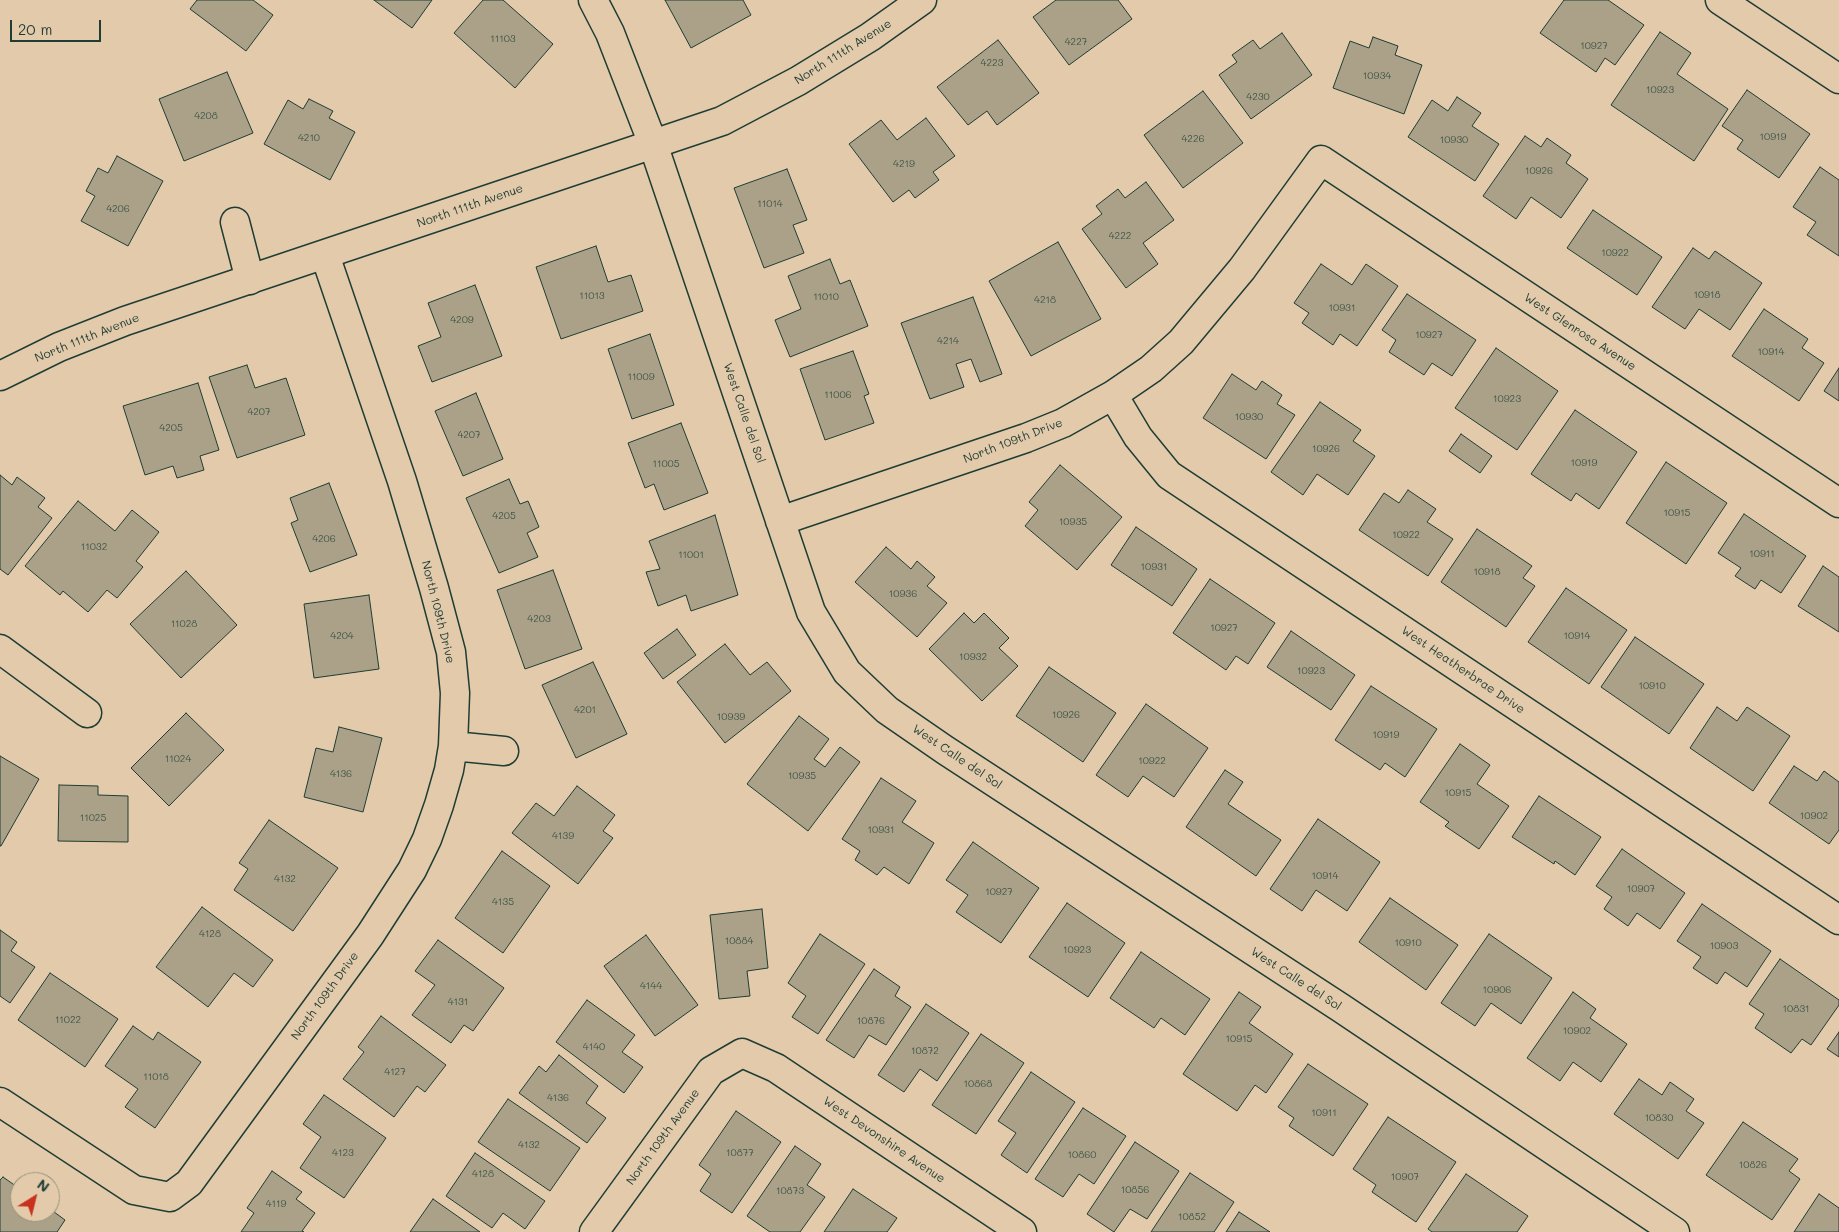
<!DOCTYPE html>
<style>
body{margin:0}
#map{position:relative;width:1839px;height:1232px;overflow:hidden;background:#e3caab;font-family:Mali,sans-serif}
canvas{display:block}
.north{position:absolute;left:10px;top:1172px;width:50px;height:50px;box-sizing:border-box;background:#e3caab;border:1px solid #95927b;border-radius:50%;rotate:36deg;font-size:14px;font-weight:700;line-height:20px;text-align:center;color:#1f3d34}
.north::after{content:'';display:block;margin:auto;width:18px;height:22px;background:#c8321e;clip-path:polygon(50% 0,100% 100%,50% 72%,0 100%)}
.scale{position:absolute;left:10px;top:20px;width:91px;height:22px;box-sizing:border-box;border:2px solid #1f3d34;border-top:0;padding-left:6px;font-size:15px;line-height:18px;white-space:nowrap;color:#1f3d34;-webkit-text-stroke:4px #e3caab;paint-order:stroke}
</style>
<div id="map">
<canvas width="1839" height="1232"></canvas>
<div class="north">N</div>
<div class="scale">20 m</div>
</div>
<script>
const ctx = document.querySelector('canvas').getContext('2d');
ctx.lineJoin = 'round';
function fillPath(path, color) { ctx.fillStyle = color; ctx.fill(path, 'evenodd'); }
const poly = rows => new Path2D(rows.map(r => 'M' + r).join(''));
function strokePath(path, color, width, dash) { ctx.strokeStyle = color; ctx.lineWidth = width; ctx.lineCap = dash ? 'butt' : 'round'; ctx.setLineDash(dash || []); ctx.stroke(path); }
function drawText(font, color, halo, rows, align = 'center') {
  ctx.font = font + ' Mali,sans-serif'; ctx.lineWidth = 4.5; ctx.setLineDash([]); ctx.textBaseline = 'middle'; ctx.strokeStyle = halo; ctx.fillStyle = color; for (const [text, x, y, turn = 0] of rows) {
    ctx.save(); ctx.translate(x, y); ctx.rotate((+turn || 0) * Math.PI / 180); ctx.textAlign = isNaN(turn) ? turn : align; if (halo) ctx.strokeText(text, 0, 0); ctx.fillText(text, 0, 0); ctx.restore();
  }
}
const building = poly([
 [197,0,253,0,273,15,246,51,190,9,197,0],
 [374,0,432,0,412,28,374,0],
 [483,0,503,0,553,44,515,88,454,33,483,0],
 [665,0,743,0,751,15,691,48,665,0],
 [1056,0,1118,0,1132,19,1069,65,1033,17,1056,0],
 [1564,0,1608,0,1644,25,1615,65,1605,58,1596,72,1540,33,1564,0],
 [1660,32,1691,53,1677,74,1728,109,1694,161,1611,105,1660,32],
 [1282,33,1312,75,1251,119,1219,75,1237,62,1232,55,1253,40,1260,49,1282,33],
 [1373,37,1398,46,1395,55,1422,65,1404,114,1333,88,1350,41,1369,48,1373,37],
 [998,40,1039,93,997,125,987,111,968,125,937,87,998,40],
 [227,72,253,133,184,161,159,99,227,72],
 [1747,90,1810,134,1779,178,1737,149,1743,140,1722,126,1747,90],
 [1203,91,1243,143,1183,188,1144,135,1203,91],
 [1457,97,1481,113,1472,126,1499,144,1475,181,1408,137,1432,100,1448,111,1457,97],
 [309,99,333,111,329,118,355,132,330,180,264,144,288,100,303,109,309,99],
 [926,118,955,156,933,172,939,180,915,198,909,190,893,202,849,144,881,120,897,140,926,118],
 [1525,136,1541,147,1547,138,1571,155,1566,163,1588,179,1561,218,1531,197,1516,219,1483,196,1525,136],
 [117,156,163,181,128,246,81,221,95,196,86,191,98,168,108,173,117,156],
 [1820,167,1839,180,1839,256,1807,235,1816,222,1793,207,1820,167],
 [787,169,807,220,793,225,804,253,764,268,734,188,787,169],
 [1146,182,1174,220,1143,243,1158,264,1126,288,1082,229,1102,214,1096,206,1118,189,1125,198,1146,182],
 [1593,210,1662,257,1637,295,1567,248,1593,210],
 [1058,242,1101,319,1031,356,989,281,1058,242],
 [596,246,608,282,631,275,643,311,561,339,536,267,596,246],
 [1693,248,1709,259,1715,251,1762,283,1730,330,1699,309,1685,329,1652,307,1693,248],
 [830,259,840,284,850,280,868,326,790,357,775,320,801,309,788,276,830,259],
 [1321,264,1352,285,1366,264,1398,286,1357,346,1340,334,1333,345,1302,323,1309,313,1294,303,1321,264],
 [475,285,502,356,432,382,418,346,441,337,428,303,475,285],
 [1407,294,1476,340,1452,376,1432,363,1424,375,1389,352,1396,340,1382,330,1407,294],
 [973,297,1002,374,980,382,971,359,956,364,964,387,930,399,901,323,973,297],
 [1764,309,1808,339,1802,348,1824,363,1799,401,1732,356,1764,309],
 [650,334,674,405,632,419,608,349,650,334],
 [1496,348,1558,391,1517,450,1455,408,1496,348],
 [853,351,869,394,864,396,874,423,825,440,800,369,853,351],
 [247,365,255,388,286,378,305,435,237,458,209,377,247,365],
 [1839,368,1839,401,1824,391,1839,368],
 [1232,374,1256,390,1262,381,1282,395,1277,404,1295,415,1266,459,1203,418,1232,374],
 [198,383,219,450,200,456,204,470,177,478,173,466,145,475,123,406,198,383],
 [476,393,503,459,463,476,435,411,476,393],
 [1320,402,1361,430,1353,441,1375,456,1348,495,1317,474,1303,495,1271,472,1320,402],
 [1575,410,1637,452,1599,509,1576,493,1571,501,1531,474,1575,410],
 [681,423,708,493,664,510,654,484,645,488,628,443,681,423],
 [1461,434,1492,456,1480,473,1449,451,1461,434],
 [1666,462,1727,503,1686,564,1626,523,1666,462],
 [1060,465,1122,517,1077,570,1025,526,1038,510,1029,502,1060,465],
 [0,475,12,485,17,477,45,498,38,507,52,518,8,575,0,569,0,475],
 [509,479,520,504,528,501,539,527,527,533,538,557,499,573,466,498,509,479],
 [329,483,357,555,310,572,291,523,298,520,290,498,329,483],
 [1408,490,1436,509,1427,522,1453,539,1428,576,1359,530,1384,493,1399,503,1408,490],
 [78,501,115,531,132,510,159,532,136,561,143,567,117,598,107,590,88,612,63,591,60,595,25,566,78,501],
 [1744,514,1806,556,1781,593,1761,580,1755,589,1735,576,1741,568,1718,553,1744,514],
 [715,515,738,595,691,611,686,595,658,606,646,572,660,569,649,541,715,515],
 [1136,527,1197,569,1172,606,1111,565,1136,527],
 [1477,529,1532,566,1523,578,1535,586,1506,627,1441,582,1477,529],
 [886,547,911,569,917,561,935,577,927,586,947,603,917,637,855,582,886,547],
 [1823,566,1839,577,1839,632,1798,606,1823,566],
 [553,570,582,649,525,669,497,590,553,570],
 [186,571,237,625,181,678,130,624,186,571],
 [1210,579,1275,623,1248,664,1236,656,1226,670,1173,633,1210,579],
 [1566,588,1627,630,1589,684,1528,642,1566,588],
 [369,595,379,669,314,678,304,604,369,595],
 [964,613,974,623,984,613,1009,638,999,648,1018,666,982,701,929,649,964,613],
 [677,629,696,655,663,679,644,653,677,629],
 [1291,631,1355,675,1331,710,1267,667,1291,631],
 [1635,637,1704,684,1669,734,1601,687,1635,637],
 [725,644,750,675,767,662,791,691,725,743,677,682,725,644],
 [593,662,627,734,576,758,542,685,593,662],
 [1049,667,1116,713,1083,762,1016,716,1049,667],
 [1371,686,1437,729,1405,777,1385,763,1380,770,1335,740,1371,686],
 [1146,704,1208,748,1174,797,1143,776,1128,797,1096,775,1146,704],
 [1717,707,1737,721,1747,707,1790,736,1753,791,1690,748,1717,707],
 [186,713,224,750,169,806,131,768,186,713],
 [799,716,829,739,814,759,825,767,840,747,860,762,808,831,747,784,799,716],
 [339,727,382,738,363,812,304,797,316,748,333,752,339,727],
 [1460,744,1490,765,1477,784,1509,806,1479,849,1445,826,1449,822,1420,802,1460,744],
 [0,756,39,779,1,846,0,846,0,756],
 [1794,766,1817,781,1824,771,1839,782,1839,830,1829,844,1769,803,1794,766],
 [1225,770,1243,782,1228,804,1281,840,1256,876,1186,827,1225,770],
 [881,778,916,801,902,822,934,843,909,884,884,867,877,875,855,860,860,851,842,839,881,778],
 [59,785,98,786,98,795,128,796,128,842,58,841,59,785],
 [577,786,615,815,603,831,613,838,578,884,512,833,536,803,554,816,577,786],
 [1539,796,1601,837,1575,875,1555,861,1554,864,1512,837,1539,796],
 [1318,819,1380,862,1347,911,1316,890,1302,911,1270,889,1318,819],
 [269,820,338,868,293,931,234,890,248,869,239,863,269,820],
 [973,842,1039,888,1001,943,956,912,968,895,946,880,973,842],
 [1622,849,1685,893,1660,929,1637,913,1628,926,1604,909,1612,897,1596,886,1622,849],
 [502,851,550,886,503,953,455,918,502,851],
 [1390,898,1458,945,1426,990,1359,942,1390,898],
 [1067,903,1125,943,1088,997,1029,957,1067,903],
 [1702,904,1771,951,1747,987,1725,972,1717,984,1693,968,1701,957,1677,941,1702,904],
 [202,907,273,960,253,987,234,973,208,1007,156,967,202,907],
 [762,909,768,968,747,971,750,996,719,999,710,915,762,909],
 [0,930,17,942,11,951,35,967,10,1003,0,996,0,930],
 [820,934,865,964,818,1034,792,1017,806,996,788,983,820,934],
 [1489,934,1552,978,1521,1024,1491,1003,1475,1026,1441,1003,1489,934],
 [646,935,698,1005,655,1036,604,966,646,935],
 [438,940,504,988,473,1031,464,1025,451,1043,412,1015,435,985,415,971,438,940],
 [1141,952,1210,999,1185,1035,1161,1018,1154,1028,1110,998,1141,952],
 [1780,959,1839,1000,1839,1005,1811,1045,1802,1039,1791,1053,1755,1028,1764,1014,1749,1004,1780,959],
 [874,969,900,987,895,996,911,1007,886,1045,869,1035,854,1058,826,1040,874,969],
 [50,973,118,1019,85,1067,18,1020,50,973],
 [1239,992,1261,1007,1249,1023,1293,1054,1266,1093,1255,1085,1237,1111,1183,1074,1239,992],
 [1573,992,1596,1009,1590,1018,1627,1044,1601,1082,1573,1062,1560,1081,1527,1058,1573,992],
 [587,1000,635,1035,622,1052,643,1067,624,1093,556,1042,587,1000],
 [926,1004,969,1033,937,1081,920,1069,904,1092,878,1075,926,1004],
 [381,1016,446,1065,425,1092,417,1086,394,1117,343,1079,364,1052,358,1047,381,1016],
 [133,1026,153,1040,158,1032,201,1062,155,1128,125,1107,138,1089,105,1066,133,1026],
 [1839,1032,1839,1057,1827,1049,1839,1032],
 [981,1034,1024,1063,976,1134,932,1105,981,1034],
 [559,1055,598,1086,586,1103,606,1118,587,1143,519,1093,539,1066,546,1072,559,1055],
 [1308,1064,1368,1104,1333,1156,1289,1126,1294,1118,1278,1107,1308,1064],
 [1031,1072,1075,1102,1027,1173,1001,1155,1016,1133,998,1121,1031,1072],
 [1639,1079,1662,1095,1670,1082,1694,1099,1686,1111,1704,1123,1678,1159,1614,1114,1639,1079],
 [324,1095,386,1138,344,1198,300,1168,321,1137,303,1124,324,1095],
 [508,1099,580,1148,550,1191,478,1142,508,1099],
 [1083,1108,1126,1136,1094,1184,1079,1174,1063,1197,1035,1179,1083,1108],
 [736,1111,781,1142,732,1213,700,1191,711,1174,699,1165,736,1111],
 [1388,1117,1456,1162,1416,1222,1372,1192,1376,1185,1353,1169,1388,1117],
 [1743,1122,1798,1159,1789,1171,1800,1179,1772,1220,1706,1175,1743,1122],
 [1135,1142,1179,1171,1147,1219,1130,1209,1114,1232,1087,1214,1135,1142],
 [795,1146,821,1164,807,1185,825,1197,800,1232,770,1232,747,1216,795,1146],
 [475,1153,545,1201,525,1229,503,1213,492,1228,446,1196,475,1153],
 [272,1171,302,1192,296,1199,315,1213,302,1231,304,1232,241,1232,254,1213,247,1208,272,1171],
 [1190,1173,1234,1202,1214,1232,1151,1232,1190,1173],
 [1466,1174,1528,1216,1517,1232,1432,1232,1428,1229,1466,1174],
 [3,1177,20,1189,20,1212,50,1212,50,1209,65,1220,57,1232,0,1232,0,1180,3,1177],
 [853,1189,897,1218,887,1232,824,1232,853,1189],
 [1819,1194,1839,1208,1839,1232,1794,1232,1819,1194],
 [433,1199,480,1232,410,1232,433,1199],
 [1239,1212,1270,1232,1226,1232,1239,1212]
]);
fillPath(building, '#aaa188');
strokePath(building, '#1f3d34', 1);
const minor = poly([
 [593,0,610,33,653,144,811,612,847,672,887,710,945,750,1341,1008,1675,1232],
 [1720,0,1839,79],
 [235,222,250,280],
 [1113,395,1138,437,1169,475,1839,920],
 [780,521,1026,438,1063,423,1113,395,1151,369,1181,342,1242,269,1321,160,1839,503],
 [0,649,87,713],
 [453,746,504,751],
 [0,1102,134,1190,170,1197,189,1183,370,935,412,870,427,839,439,805,449,770,453,746,455,693,451,652,434,588,402,481,325,255],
 [594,1232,711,1071,742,1053,776,1068,1022,1232]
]);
const tertiary = poly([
 [0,376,59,347,125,321,722,121,798,81,870,37,922,0]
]);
strokePath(minor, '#1f3d34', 31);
strokePath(tertiary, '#1f3d34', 31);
strokePath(minor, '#e3caab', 28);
strokePath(tertiary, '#e3caab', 28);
drawText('10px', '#425649', null, [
 ["11103",503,39],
 ["4227",1076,42],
 ["10927",1594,46],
 ["4223",992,63],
 ["10934",1377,76],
 ["10923",1660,90],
 ["4230",1258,97],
 ["4208",206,116],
 ["10919",1773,137],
 ["4210",309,138],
 ["4226",1193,139],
 ["10930",1454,140],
 ["4219",904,164],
 ["10926",1539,171],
 ["11014",770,204],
 ["4206",118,209],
 ["4222",1120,236],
 ["10922",1615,253],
 ["10918",1707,295],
 ["11013",592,296],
 ["11010",826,297],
 ["4218",1045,300],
 ["10931",1342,308],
 ["4209",462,320],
 ["10927",1429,335],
 ["4214",948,341],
 ["10914",1771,352],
 ["11009",641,377],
 ["11006",838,395],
 ["10923",1507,399],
 ["4207",259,412],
 ["10930",1249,417],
 ["4205",171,428],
 ["4207",469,435],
 ["10926",1326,449],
 ["10919",1584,463],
 ["11005",666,464],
 ["10915",1677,513],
 ["4205",504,516],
 ["10935",1073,522],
 ["10922",1406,535],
 ["4206",324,539],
 ["11032",94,547],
 ["10911",1762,554],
 ["11001",691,555],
 ["10931",1154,567],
 ["10918",1487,572],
 ["10936",903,594],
 ["4203",539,619],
 ["11028",184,624],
 ["10927",1224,628],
 ["4204",342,636],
 ["10914",1577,636],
 ["10932",973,657],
 ["10923",1311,671],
 ["10910",1652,686],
 ["4201",585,710],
 ["10926",1066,715],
 ["10939",731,717],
 ["10919",1386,735],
 ["11024",178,759],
 ["10922",1152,761],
 ["4136",341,774],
 ["10935",802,776],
 ["10915",1458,793],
 ["10902",1814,816],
 ["11025",93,818],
 ["10931",881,830],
 ["4139",563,836],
 ["10914",1325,876],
 ["4132",285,879],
 ["10907",1641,889],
 ["10927",999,892],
 ["4135",503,902],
 ["4128",210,934],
 ["10884",739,941],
 ["10910",1408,943],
 ["10903",1724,946],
 ["10923",1077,950],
 ["4144",651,986],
 ["10906",1497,990],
 ["4131",458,1002],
 ["10831",1796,1009],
 ["11022",68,1020],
 ["10876",871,1021],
 ["10902",1577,1031],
 ["10915",1239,1039],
 ["4140",594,1047],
 ["10872",925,1051],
 ["4127",395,1072],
 ["11018",156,1077],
 ["10868",978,1084],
 ["4136",558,1098],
 ["10911",1324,1113],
 ["10830",1659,1118],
 ["4132",529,1145],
 ["4123",343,1153],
 ["10877",740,1153],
 ["10860",1082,1155],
 ["10826",1753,1165],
 ["4128",483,1174],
 ["10907",1405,1177],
 ["10856",1135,1190],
 ["10873",790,1191],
 ["4119",276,1204],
 ["10852",1192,1217]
]);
drawText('12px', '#1f3d34', '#e3caab', [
 ["North 111th Avenue",843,52,-32],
 ["North 111th Avenue",470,206,-19],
 ["West Glenrosa Avenue",1580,332,33],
 ["North 111th Avenue",87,338,-22],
 ["West Calle del Sol",744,413,71],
 ["North 109th Drive",1013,441,-21],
 ["North 109th Drive",438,612,76],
 ["West Heatherbrae Drive",1463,670,34],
 ["West Calle del Sol",957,757,34],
 ["West Calle del Sol",1296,979,33],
 ["North 109th Drive",325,996,-54],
 ["North 109th Avenue",663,1137,-54],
 ["West Devonshire Avenue",884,1140,34]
]);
</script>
